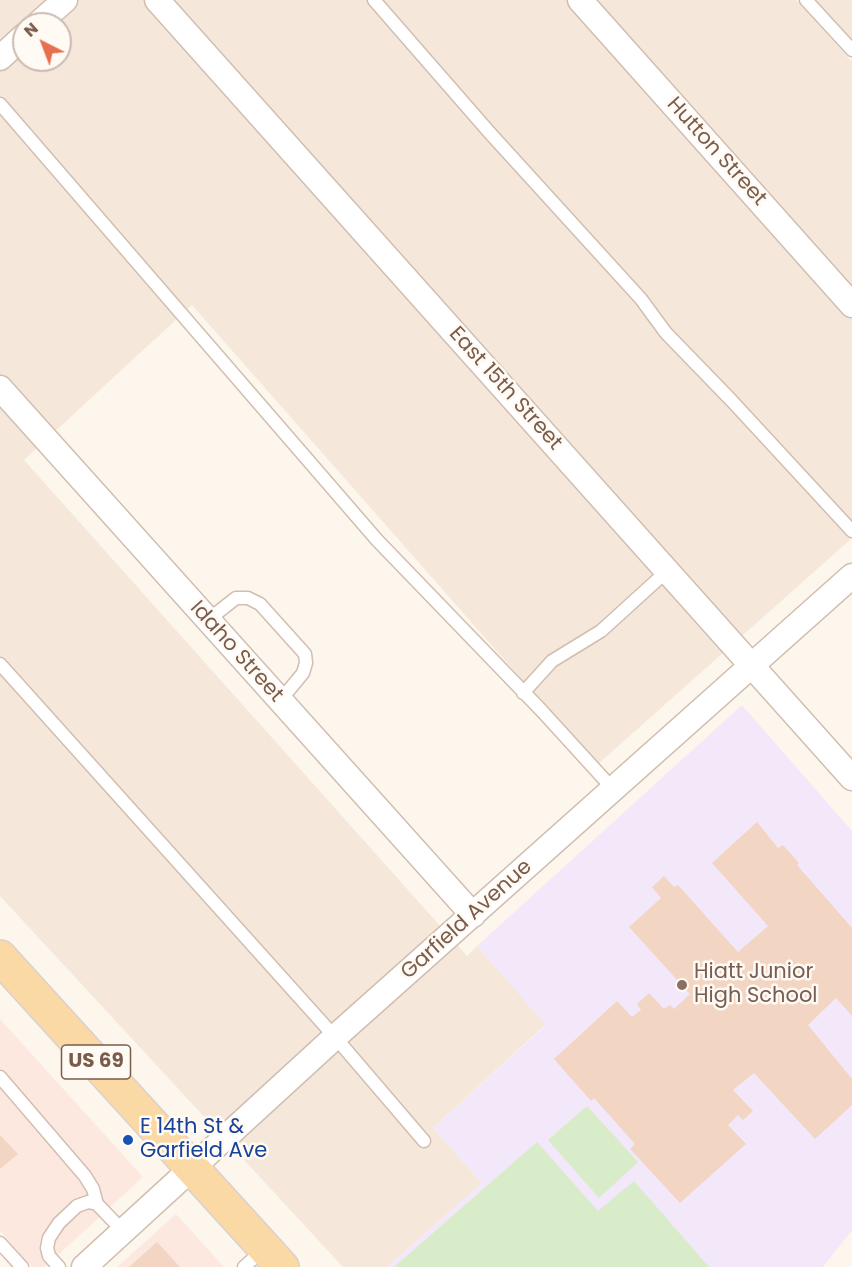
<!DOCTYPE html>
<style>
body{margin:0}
#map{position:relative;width:852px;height:1267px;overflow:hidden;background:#fdf6ec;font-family:Poppins,sans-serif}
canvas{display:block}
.north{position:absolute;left:12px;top:12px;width:60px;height:60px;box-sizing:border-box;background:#fffaf3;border:2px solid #cabbb1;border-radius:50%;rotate:318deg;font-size:16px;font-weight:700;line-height:24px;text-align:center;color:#7a5c4d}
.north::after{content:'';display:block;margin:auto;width:21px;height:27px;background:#e76f51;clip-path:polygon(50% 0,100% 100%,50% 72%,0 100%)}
</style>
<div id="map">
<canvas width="852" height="1267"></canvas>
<div class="north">N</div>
</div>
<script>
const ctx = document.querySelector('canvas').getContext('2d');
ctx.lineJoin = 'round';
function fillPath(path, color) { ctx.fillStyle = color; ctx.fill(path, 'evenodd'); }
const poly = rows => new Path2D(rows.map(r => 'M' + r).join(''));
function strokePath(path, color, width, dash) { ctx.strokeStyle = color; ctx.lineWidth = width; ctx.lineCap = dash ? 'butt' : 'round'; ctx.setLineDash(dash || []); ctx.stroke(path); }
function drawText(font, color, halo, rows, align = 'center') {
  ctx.font = font + ' Poppins,sans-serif'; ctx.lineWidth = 5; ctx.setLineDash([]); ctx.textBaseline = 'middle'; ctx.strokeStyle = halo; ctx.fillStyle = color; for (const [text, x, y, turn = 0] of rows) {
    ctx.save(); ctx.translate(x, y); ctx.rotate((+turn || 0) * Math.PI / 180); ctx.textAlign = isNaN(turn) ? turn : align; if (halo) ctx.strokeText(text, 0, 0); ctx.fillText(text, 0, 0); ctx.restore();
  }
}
fillPath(poly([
 [0,0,796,0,852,62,852,538,597,765,192,305,24,460,467,956,477,946,546,1024,433,1128,482,1183,387,1267,343,1267,0,896],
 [24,24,60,24,60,60,24,60],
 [806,0,852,0,852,52]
]), '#f5e8da');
fillPath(poly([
 [0,1019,143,1177,45,1267,32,1267,0,1231],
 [176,1214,224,1267,117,1267]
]), '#fde8e0');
fillPath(poly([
 [742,705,852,831,852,1230,823,1267,387,1267,482,1183,433,1128,546,1025,477,946]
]), '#f3e8fa');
fillPath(poly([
 [587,1106,638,1162,599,1198,548,1140],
 [537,1142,598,1211,634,1181,709,1267,394,1267]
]), '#d8ecc9');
fillPath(poly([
 [757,822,778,848,783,845,799,863,797,865,852,928,852,1016,836,998,808,1025,852,1079,852,1105,815,1139,754,1073,733,1090,753,1111,743,1120,738,1115,728,1125,746,1144,680,1203,630,1149,635,1144,594,1098,591,1101,554,1059,617,1001,632,1017,641,1010,637,1004,649,993,664,1009,670,1005,674,1009,690,994,629,927,661,898,652,887,664,876,674,887,678,885,738,952,768,926,712,863],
 [0,1135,18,1154,0,1169],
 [157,1242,180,1267,129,1267]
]), '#f3d5c3');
const lane = poly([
 [374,0,489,132,641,299,666,333,731,400,852,531],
 [806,0,852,50],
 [0,104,377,540,541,710,613,789],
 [208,620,236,598,248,598,260,604,305,654,306,663,303,673,280,701],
 [0,664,335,1037,424,1141],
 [523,693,552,661,601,631,667,571],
 [0,1077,85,1176,93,1189,97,1204],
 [0,1243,22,1267],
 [59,1267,49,1256,47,1248,49,1238,59,1223,77,1206,88,1202,97,1204,123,1231],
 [244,1267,263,1250]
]);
const street = poly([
 [157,0,852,778],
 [580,0,852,305],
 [38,24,65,0],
 [0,58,24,36],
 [0,388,473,915],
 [84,1267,335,1037,852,576]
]);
const primary = poly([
 [0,957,282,1267]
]);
strokePath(lane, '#d1beb0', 15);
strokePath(street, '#d1beb0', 27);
strokePath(primary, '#dad1cd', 36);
strokePath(lane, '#fff', 12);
strokePath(street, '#fff', 24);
strokePath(primary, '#fbd9a5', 33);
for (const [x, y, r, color] of [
 [682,985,6,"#8d6e63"],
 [128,1140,6,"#1a4fb4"]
]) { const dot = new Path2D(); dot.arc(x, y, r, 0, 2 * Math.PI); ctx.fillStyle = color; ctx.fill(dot); strokePath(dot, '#fffaf3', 2); }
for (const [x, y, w] of [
 [96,1062,69]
]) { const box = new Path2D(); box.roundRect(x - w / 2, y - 17, w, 34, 4.5); ctx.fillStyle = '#fffaf3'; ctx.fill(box); strokePath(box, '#7a5c4d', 1.5); }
drawText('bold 20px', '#7a5c4d', null, [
 ["US 69",96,1062]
]);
drawText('21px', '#7a5c4d', '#fffaf3', [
 ["Hutton Street",716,152,48],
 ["East 15th Street",505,389,48],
 ["Idaho Street",236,652,48],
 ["Garfield Avenue",467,920,-42]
]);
drawText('21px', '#785e54', '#fffaf3', [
 ["Hiatt Junior",694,973],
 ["High School",694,997]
], 'left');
drawText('21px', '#164399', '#fffaf3', [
 ["E 14th St &",140,1128],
 ["Garfield Ave",140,1152]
], 'left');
</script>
